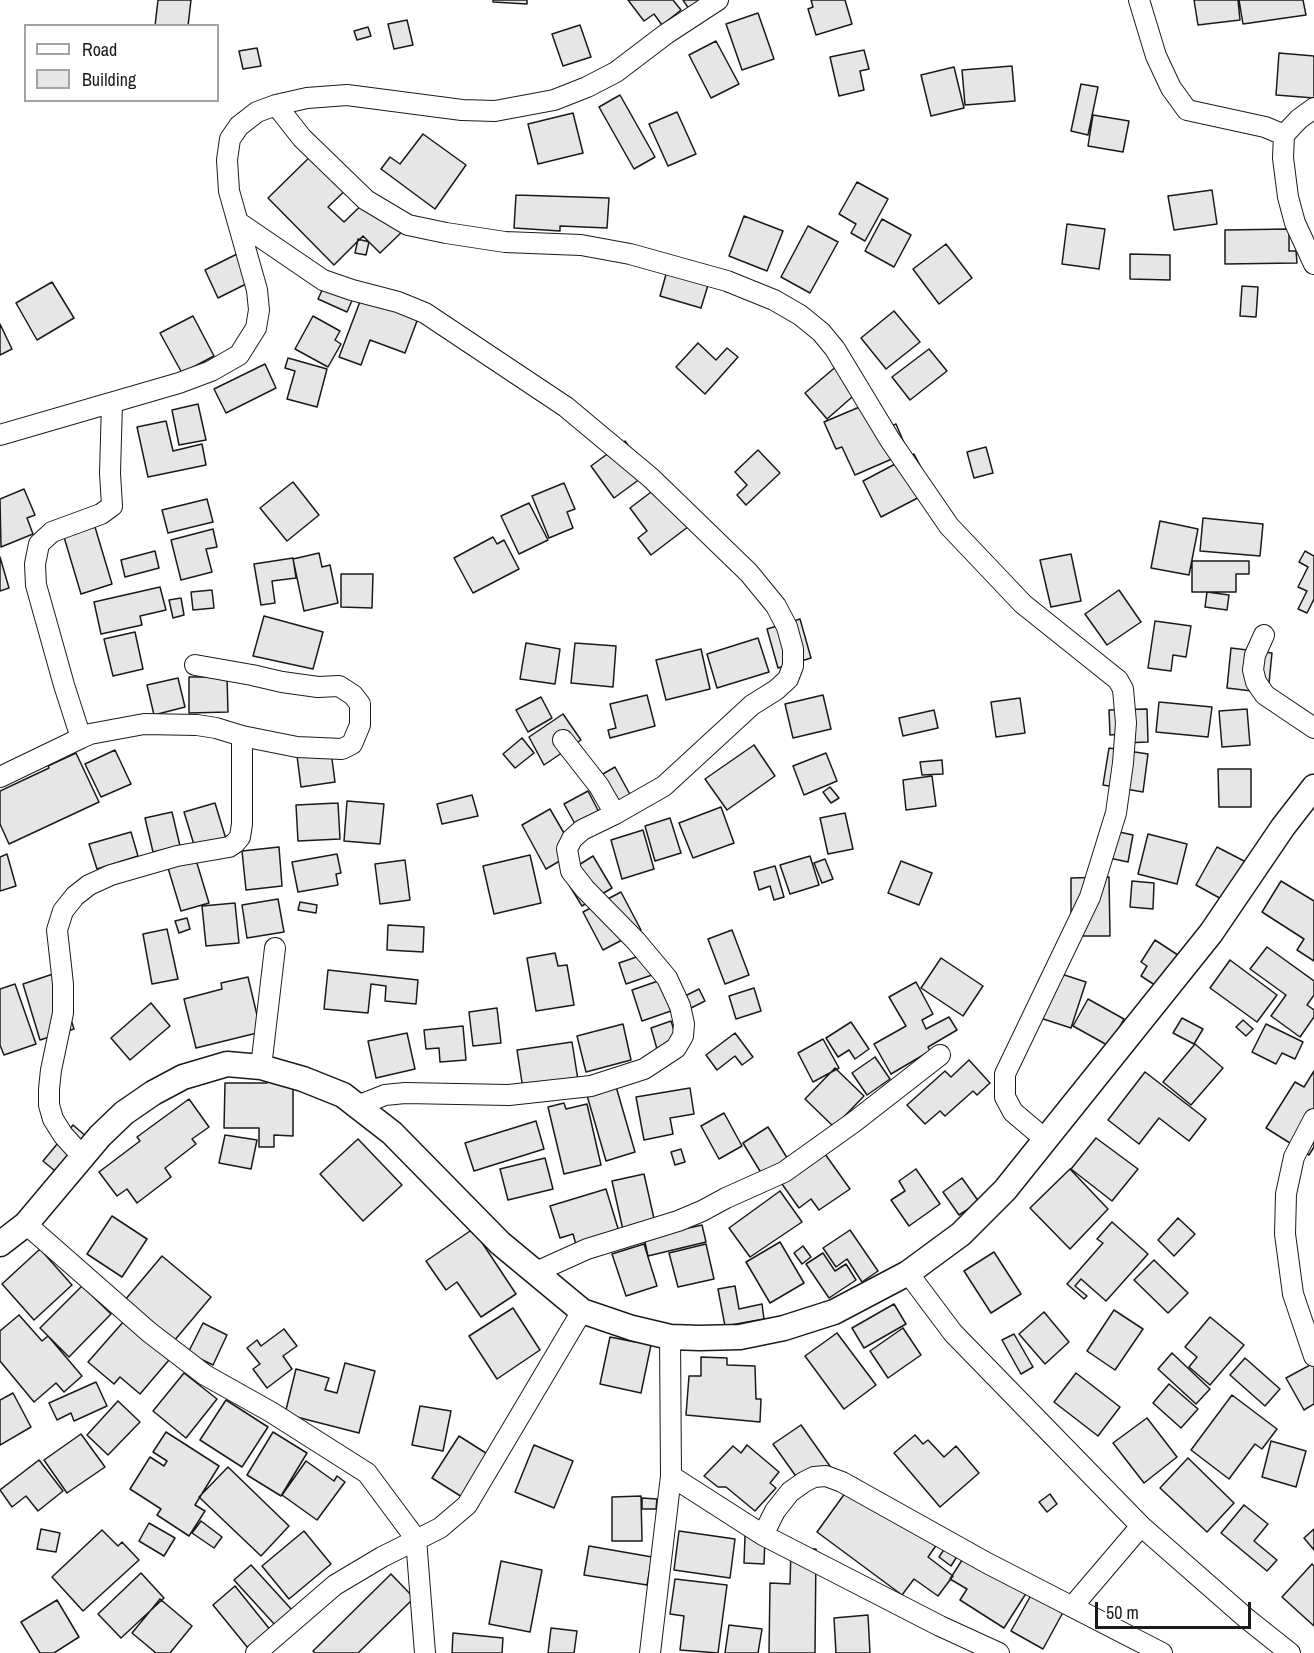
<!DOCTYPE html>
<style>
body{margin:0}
#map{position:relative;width:1314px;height:1653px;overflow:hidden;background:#fff;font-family:"Archivo Narrow",sans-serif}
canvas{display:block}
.legend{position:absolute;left:24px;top:24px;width:195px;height:78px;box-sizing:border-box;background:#fff;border:2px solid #a3a3a3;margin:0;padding:8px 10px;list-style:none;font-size:18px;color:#1a1a1a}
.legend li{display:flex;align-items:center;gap:12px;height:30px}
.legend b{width:30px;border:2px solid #a3a3a3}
.scale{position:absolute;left:1095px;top:1602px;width:156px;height:27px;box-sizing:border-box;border:3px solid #1a1a1a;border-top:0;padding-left:8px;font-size:18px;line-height:21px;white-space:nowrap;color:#1a1a1a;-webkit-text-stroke:4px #fff;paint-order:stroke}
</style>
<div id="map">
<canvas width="1314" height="1653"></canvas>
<ul class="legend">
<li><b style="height:8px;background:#fff"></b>Road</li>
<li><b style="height:16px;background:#e6e6e6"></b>Building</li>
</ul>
<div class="scale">50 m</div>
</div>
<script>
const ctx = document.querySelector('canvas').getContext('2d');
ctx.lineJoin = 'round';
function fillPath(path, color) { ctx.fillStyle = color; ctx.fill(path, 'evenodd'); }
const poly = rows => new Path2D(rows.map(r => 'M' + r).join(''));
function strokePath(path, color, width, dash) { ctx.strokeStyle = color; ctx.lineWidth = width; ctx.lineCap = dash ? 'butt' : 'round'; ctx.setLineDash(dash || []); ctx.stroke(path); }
const building = poly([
 [158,0,191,0,188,26,155,26,158,0],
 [493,0,527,0,527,4,493,2,493,0],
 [628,0,673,0,681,10,662,25,654,14,644,21,628,0],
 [683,0,701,0,689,9,683,0],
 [811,0,845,0,852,24,816,35,808,9,813,7,811,0],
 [1194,0,1238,0,1240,20,1198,25,1194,0],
 [1239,0,1303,0,1306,15,1243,24,1239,0],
 [758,13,774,59,742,70,726,24,758,13],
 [407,20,413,45,394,49,388,24,407,20],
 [580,25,591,57,563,66,552,34,580,25],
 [368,27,371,36,357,40,354,31,368,27],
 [716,41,739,84,711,98,689,55,716,41],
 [257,48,261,66,243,69,239,51,257,48],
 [864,50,869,69,860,71,864,90,839,96,830,57,864,50],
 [1279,53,1314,56,1314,98,1276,95,1279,53],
 [1012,66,1015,101,965,105,962,70,1012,66],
 [954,67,964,108,931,116,921,75,954,67],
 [1081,84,1098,87,1088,135,1071,131,1081,84],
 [620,95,655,157,634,169,599,107,620,95],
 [677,112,696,154,668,166,649,124,677,112],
 [573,113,583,153,538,164,528,124,573,113],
 [1093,115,1129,121,1123,152,1088,146,1093,115],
 [423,134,466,165,435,209,381,169,390,157,400,164,423,134],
 [320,147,354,182,328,207,344,222,373,194,406,228,380,253,363,236,334,265,268,198,320,147],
 [857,182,888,199,865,241,851,233,856,224,839,214,857,182],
 [1212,190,1217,224,1174,230,1168,196,1212,190],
 [516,195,609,198,607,228,560,226,560,231,514,228,516,195],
 [744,216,783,231,767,271,729,256,744,216],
 [882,219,911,235,894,267,865,251,882,219],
 [1067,224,1105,229,1099,269,1062,264,1067,224],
 [808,226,838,242,810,293,781,277,808,226],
 [1289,229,1289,251,1296,251,1297,263,1225,264,1225,230,1289,229],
 [358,239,369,242,366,255,355,253,358,239],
 [946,244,972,278,939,304,913,269,946,244],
 [245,250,258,278,218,298,205,270,245,250],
 [1130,254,1170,255,1170,280,1130,279,1130,254],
 [670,260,712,272,701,308,660,296,670,260],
 [329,275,358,287,347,312,318,299,329,275],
 [52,282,74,318,37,340,16,303,52,282],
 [1242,286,1258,287,1256,317,1240,316,1242,286],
 [364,291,420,313,405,353,370,340,361,365,339,357,364,291],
 [894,311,920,342,886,369,861,338,894,311],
 [193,316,214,356,182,373,160,333,193,316],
 [313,316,340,331,335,340,341,344,328,367,295,349,313,316],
 [0,324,12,349,0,355,0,324],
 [698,343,716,360,727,348,738,357,705,394,676,367,698,343],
 [929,349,947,371,910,400,892,377,929,349],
 [288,358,327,369,317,407,287,399,295,371,285,368,288,358],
 [845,359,867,384,827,419,805,393,845,359],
 [265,364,276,388,226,413,214,389,265,364],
 [876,400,888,427,896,424,908,452,855,475,842,447,836,449,824,422,876,400],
 [198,404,206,440,179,445,172,410,198,404],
 [166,421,173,451,202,444,206,465,148,477,137,427,166,421],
 [625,441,648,473,614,498,591,466,625,441],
 [986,447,993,473,974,478,967,452,986,447],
 [758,450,780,473,746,505,737,495,747,485,735,472,758,450],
 [914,454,933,490,881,517,863,481,914,454],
 [667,480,697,520,651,555,638,538,647,531,630,508,667,480],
 [293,482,319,515,287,541,260,508,293,482],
 [564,483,575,509,567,512,573,528,549,538,532,496,564,483],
 [24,489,35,515,27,518,33,534,1,547,0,499,24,489],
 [207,499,213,522,168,533,162,510,207,499],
 [529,503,548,540,519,554,501,516,529,503],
 [1203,518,1263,524,1260,556,1200,551,1203,518],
 [1160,521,1198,529,1189,575,1151,568,1160,521],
 [95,527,112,584,81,594,64,537,95,527],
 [213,529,217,547,206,549,212,572,181,580,171,540,213,529],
 [493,537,497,544,504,540,519,569,473,593,454,558,493,537],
 [155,551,159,568,125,577,121,560,155,551],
 [1305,551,1314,556,1314,599,1307,613,1298,609,1307,591,1298,587,1308,567,1299,562,1305,551],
 [319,553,322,567,330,565,338,603,304,611,293,559,319,553],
 [1071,554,1081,601,1051,607,1040,560,1071,554],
 [0,557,9,588,0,591,0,557],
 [293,558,296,578,272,581,275,603,261,605,254,564,293,558],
 [1192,561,1249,561,1249,574,1236,574,1236,592,1192,592,1192,561],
 [341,574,373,574,372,608,341,607,341,574],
 [160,587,166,610,140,616,142,625,101,634,94,602,160,587],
 [212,590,214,608,193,610,191,592,212,590],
 [1119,590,1141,622,1107,645,1085,614,1119,590],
 [1207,592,1229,595,1227,610,1205,607,1207,592],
 [181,598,184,615,173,618,169,600,181,598],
 [264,616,323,632,313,669,253,656,264,616],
 [800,619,811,658,778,668,767,629,800,619],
 [1155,621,1191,626,1186,657,1173,655,1171,671,1148,668,1155,621],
 [135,632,143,669,113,676,104,639,135,632],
 [758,638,769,672,717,688,707,654,758,638],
 [526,643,560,649,555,684,520,679,526,643],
 [575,643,616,646,613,687,571,683,575,643],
 [1231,648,1272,653,1268,693,1227,688,1231,648],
 [701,649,710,689,666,700,656,660,701,649],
 [189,677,227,677,228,712,189,713,189,677],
 [178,678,185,707,154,715,147,685,178,678],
 [647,695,655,726,610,738,608,730,616,728,610,704,647,695],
 [823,695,831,729,793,738,785,704,823,695],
 [541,697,552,718,528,732,516,710,541,697],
 [1020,698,1025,733,996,737,991,702,1020,698],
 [1159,702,1212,707,1208,737,1156,732,1159,702],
 [1147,709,1148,742,1123,743,1123,734,1110,735,1109,710,1147,709],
 [1247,709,1250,745,1222,747,1219,711,1247,709],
 [934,710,938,728,903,736,899,718,934,710],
 [563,714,581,740,544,765,529,737,563,714],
 [522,738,534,753,515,768,503,754,522,738],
 [330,744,335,782,301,787,296,748,330,744],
 [754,745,775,776,727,810,705,779,754,745],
 [1109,748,1148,754,1143,792,1103,785,1109,748],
 [115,750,131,784,101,797,85,764,115,750],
 [76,753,99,802,9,844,0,824,0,791,49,768,48,766,76,753],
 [826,753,837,781,804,795,793,766,826,753],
 [942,760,943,774,922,775,920,762,942,760],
 [615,767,638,809,612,823,589,782,615,767],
 [1218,769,1251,769,1251,807,1219,807,1218,769],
 [932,776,936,806,906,810,903,780,932,776],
 [830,787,839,798,831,803,823,792,830,787],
 [588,791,603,820,580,833,564,804,588,791],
 [472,795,478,816,442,824,437,804,472,795],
 [347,801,384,804,380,844,344,841,347,801],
 [215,803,226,839,195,848,184,812,215,803],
 [338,803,340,839,298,841,296,805,338,803],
 [721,807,734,843,693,858,679,823,721,807],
 [550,809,575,852,546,869,522,825,550,809],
 [172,812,180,846,153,852,145,818,172,812],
 [845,813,853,849,828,854,820,818,845,813],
 [670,818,681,853,655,861,645,826,670,818],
 [1101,828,1133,835,1128,862,1095,855,1101,828],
 [643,830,654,869,622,879,611,840,643,830],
 [131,832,138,856,97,869,89,844,131,832],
 [1148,834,1187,844,1177,884,1138,874,1148,834],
 [279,847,282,886,246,890,242,851,279,847],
 [1217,847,1246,862,1225,901,1196,885,1217,847],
 [7,854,16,886,0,891,0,857,7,854],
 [337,854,341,873,336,874,338,885,298,892,292,862,337,854],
 [530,855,541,903,494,914,483,866,530,855],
 [593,856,612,888,582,906,563,875,593,856],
 [810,856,819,885,790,894,780,865,810,856],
 [825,859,833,879,822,883,814,863,825,859],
 [196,860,209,903,181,911,168,868,196,860],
 [405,860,410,900,380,904,375,864,405,860],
 [901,861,932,873,919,905,888,893,901,861],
 [775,866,784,897,774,900,770,886,759,890,754,872,775,866],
 [1109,877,1110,936,1071,936,1071,878,1109,877],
 [1132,881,1154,883,1153,909,1130,907,1132,881],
 [1281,881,1314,901,1314,961,1297,950,1304,939,1262,912,1281,881],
 [621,892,641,930,603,950,583,912,621,892],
 [278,899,284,932,247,938,242,905,278,899],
 [300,902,317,905,316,913,298,910,300,902],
 [235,903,239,943,206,946,202,906,235,903],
 [187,918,190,929,179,933,175,921,187,918],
 [388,925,424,927,423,952,387,950,388,925],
 [167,929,178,979,152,984,143,934,167,929],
 [732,930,749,975,725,984,708,939,732,930],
 [1155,940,1184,959,1164,991,1141,976,1147,966,1141,962,1155,940],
 [1267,947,1314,981,1314,995,1307,1005,1314,1010,1314,1017,1300,1037,1271,1016,1286,995,1250,969,1267,947],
 [555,953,558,966,567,965,574,1005,536,1011,527,958,555,953],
 [645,954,652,975,626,984,619,963,645,954],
 [941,958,983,986,963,1016,921,988,941,958],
 [1230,960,1277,995,1257,1022,1210,988,1230,960],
 [328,970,418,980,416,1004,385,1001,386,986,371,984,368,1013,324,1009,328,970],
 [1049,970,1086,982,1071,1028,1034,1016,1049,970],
 [56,973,74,1029,40,1040,23,984,56,973],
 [248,977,261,1032,196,1048,184,999,222,989,221,983,248,977],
 [661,980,671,1011,642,1021,632,990,661,980],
 [916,982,933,1014,922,1020,926,1029,949,1017,957,1030,928,1047,930,1051,891,1074,874,1044,906,1026,889,997,916,982],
 [15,984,36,1044,4,1055,0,1045,0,989,15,984],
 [754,988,761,1011,736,1019,729,996,754,988],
 [699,989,705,1001,687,1010,681,998,699,989],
 [1088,999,1124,1019,1109,1046,1073,1026,1088,999],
 [151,1003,170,1026,130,1060,111,1038,151,1003],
 [497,1008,501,1043,473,1046,469,1012,497,1008],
 [1182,1018,1203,1029,1194,1044,1173,1033,1182,1018],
 [1243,1020,1253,1029,1246,1036,1236,1027,1243,1020],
 [671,1021,680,1049,659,1056,651,1028,671,1021],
 [851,1022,869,1049,855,1059,849,1050,838,1057,826,1038,851,1022],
 [623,1024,631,1060,586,1072,577,1036,623,1024],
 [1266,1024,1303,1042,1295,1059,1282,1053,1276,1064,1252,1052,1266,1024],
 [463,1026,466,1060,440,1062,439,1048,426,1049,424,1030,463,1026],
 [407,1033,415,1069,376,1078,368,1041,407,1033],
 [735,1033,753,1057,742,1065,735,1056,717,1070,706,1055,735,1033],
 [823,1039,839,1068,813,1082,798,1053,823,1039],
 [572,1042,578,1080,523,1089,517,1050,572,1042],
 [1195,1044,1223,1068,1191,1105,1163,1082,1195,1044],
 [875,1057,890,1079,867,1095,852,1073,875,1057],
 [969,1060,990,1083,977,1095,973,1091,945,1116,940,1111,925,1124,907,1105,945,1071,951,1077,969,1060],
 [835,1068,864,1096,834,1127,805,1099,835,1068],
 [1314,1071,1314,1147,1309,1155,1266,1128,1295,1082,1304,1087,1314,1071],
 [1145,1072,1206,1119,1189,1141,1159,1118,1139,1144,1108,1120,1145,1072],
 [267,1079,293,1080,293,1136,274,1135,274,1147,259,1147,259,1128,224,1128,225,1083,267,1083,267,1079],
 [615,1083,635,1152,606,1161,586,1092,615,1083],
 [690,1088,694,1114,670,1118,673,1134,644,1140,636,1097,690,1088],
 [189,1099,209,1127,192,1139,196,1144,165,1168,171,1177,137,1203,127,1189,117,1196,99,1172,140,1141,137,1137,189,1099],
 [564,1103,566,1109,587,1104,601,1165,564,1174,548,1107,564,1103],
 [724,1113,742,1146,719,1159,701,1126,724,1113],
 [536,1121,544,1149,474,1171,465,1143,536,1121],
 [73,1125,95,1144,66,1180,43,1161,73,1125],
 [768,1127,789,1161,763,1176,743,1143,768,1127],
 [225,1135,257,1140,251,1169,219,1163,225,1135],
 [1096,1138,1138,1169,1112,1201,1071,1169,1096,1138],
 [358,1139,402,1185,363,1221,320,1174,358,1139],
 [681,1149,685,1162,675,1165,671,1152,681,1149],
 [825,1154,850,1189,819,1210,811,1199,799,1208,782,1184,825,1154],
 [545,1158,553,1189,508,1200,500,1169,545,1158],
 [916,1169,940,1204,909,1226,891,1200,905,1191,899,1181,916,1169],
 [1070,1169,1108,1209,1070,1249,1030,1208,1070,1169],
 [644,1174,655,1223,623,1230,612,1181,644,1174],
 [962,1178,979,1202,959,1215,943,1192,962,1178],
 [606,1189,620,1235,577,1248,573,1234,560,1238,550,1206,606,1189],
 [780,1191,802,1222,750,1257,729,1228,780,1191],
 [112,1216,147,1239,122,1277,87,1254,112,1216],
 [1178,1218,1195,1234,1174,1256,1158,1240,1178,1218],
 [1112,1222,1148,1254,1106,1301,1081,1279,1075,1286,1087,1296,1084,1299,1067,1284,1103,1243,1097,1239,1112,1222],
 [702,1225,706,1242,648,1256,644,1238,702,1225],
 [473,1229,516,1294,481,1317,457,1282,446,1290,426,1261,473,1229],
 [850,1230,878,1271,862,1282,847,1259,836,1267,823,1248,850,1230],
 [780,1242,804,1283,770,1303,746,1262,780,1242],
 [644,1244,657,1286,626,1296,612,1254,644,1244],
 [706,1244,714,1279,678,1287,669,1253,706,1244],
 [803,1246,811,1257,802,1264,794,1253,803,1246],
 [40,1249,72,1285,34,1320,2,1284,40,1249],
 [994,1252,1021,1294,991,1313,964,1271,994,1252],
 [823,1253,835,1271,846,1264,856,1280,829,1298,806,1264,823,1253],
 [162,1256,211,1297,174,1341,125,1300,162,1256],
 [1154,1260,1188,1293,1168,1313,1134,1280,1154,1260],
 [82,1286,111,1314,69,1357,40,1328,82,1286],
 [735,1286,739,1309,762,1304,764,1319,725,1326,718,1289,735,1286],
 [894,1304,906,1324,864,1348,852,1328,894,1304],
 [513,1308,540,1350,497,1379,469,1336,513,1308],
 [1114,1310,1143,1329,1115,1370,1087,1351,1114,1310],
 [1044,1312,1069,1342,1045,1364,1019,1334,1044,1312],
 [19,1315,42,1341,48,1336,82,1376,64,1392,56,1383,34,1402,0,1361,0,1331,19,1315],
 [1210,1317,1244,1345,1210,1385,1189,1367,1197,1357,1185,1347,1210,1317],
 [124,1321,169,1360,140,1394,120,1377,114,1384,88,1362,124,1321],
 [203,1323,227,1335,213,1365,188,1353,203,1323],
 [903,1328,921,1355,888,1378,870,1351,903,1328],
 [284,1329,297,1346,283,1356,292,1369,267,1388,253,1369,260,1364,247,1348,257,1340,261,1346,284,1329],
 [837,1333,876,1385,844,1409,805,1356,837,1333],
 [1014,1334,1033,1367,1021,1374,1002,1340,1014,1334],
 [610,1337,635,1342,636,1337,652,1340,641,1393,600,1384,610,1337],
 [1172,1353,1210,1389,1196,1404,1158,1369,1172,1353],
 [701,1357,727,1358,727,1365,755,1366,756,1399,761,1399,760,1422,686,1415,689,1376,701,1376,701,1357],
 [1245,1358,1280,1389,1265,1406,1230,1375,1245,1358],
 [345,1363,375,1371,359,1433,285,1414,296,1369,329,1378,325,1390,337,1393,345,1363],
 [1314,1363,1314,1404,1304,1410,1286,1378,1314,1363],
 [184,1373,217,1399,186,1438,153,1411,184,1373],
 [1076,1373,1120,1407,1098,1436,1054,1402,1076,1373],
 [96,1382,107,1406,74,1421,71,1413,57,1420,49,1403,96,1382],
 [1169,1384,1198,1409,1181,1428,1153,1403,1169,1384],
 [13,1393,31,1427,0,1445,0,1400,13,1393],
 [1232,1395,1277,1429,1262,1449,1255,1444,1229,1479,1191,1450,1232,1395],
 [226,1400,268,1427,242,1467,200,1440,226,1400],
 [118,1401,140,1422,108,1455,87,1435,118,1401],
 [420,1406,451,1411,443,1451,412,1445,420,1406],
 [1147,1418,1177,1457,1144,1483,1113,1443,1147,1418],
 [801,1425,832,1469,805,1489,773,1444,801,1425],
 [166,1432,219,1466,195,1505,205,1511,189,1536,157,1515,161,1509,130,1489,150,1457,164,1466,167,1461,153,1452,166,1432],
 [273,1432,307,1453,281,1496,247,1475,273,1432],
 [81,1434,105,1467,67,1493,44,1460,81,1434],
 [915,1435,923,1444,928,1440,944,1457,956,1446,979,1473,940,1507,894,1453,915,1435],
 [459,1436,489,1455,462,1497,432,1478,459,1436],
 [1271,1441,1306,1451,1296,1487,1262,1477,1271,1441],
 [534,1445,573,1461,554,1508,515,1492,534,1445],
 [747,1445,779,1472,770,1483,776,1488,755,1511,726,1487,718,1487,704,1476,733,1446,741,1453,747,1445],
 [1188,1458,1234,1503,1207,1532,1160,1488,1188,1458],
 [39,1460,63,1491,38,1511,26,1496,12,1507,0,1490,39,1460],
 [306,1461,334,1481,337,1476,345,1482,317,1520,282,1495,306,1461],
 [228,1467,289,1526,261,1556,199,1497,228,1467],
 [856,1478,940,1540,928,1557,953,1576,938,1596,914,1579,902,1595,817,1532,856,1478],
 [1050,1494,1057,1504,1047,1512,1039,1502,1050,1494],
 [641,1496,642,1541,612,1541,612,1497,641,1496],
 [642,1498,657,1499,656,1509,642,1509,642,1498],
 [1244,1505,1268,1524,1254,1541,1277,1560,1267,1571,1221,1533,1244,1505],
 [201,1521,222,1537,214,1548,192,1533,201,1521],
 [149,1523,175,1538,164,1556,139,1541,149,1523],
 [41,1529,60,1533,56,1552,37,1549,41,1529],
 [1314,1529,1314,1550,1304,1538,1314,1529],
 [102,1530,118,1546,122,1542,139,1560,83,1611,52,1577,102,1530],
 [304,1531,331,1564,289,1599,262,1566,304,1531],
 [679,1531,735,1539,730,1578,674,1570,679,1531],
 [745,1536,765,1537,764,1564,744,1563,745,1536],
 [951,1539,963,1547,951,1566,939,1557,951,1539],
 [589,1546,652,1557,647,1585,584,1575,589,1546],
 [971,1546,1032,1584,1004,1628,960,1600,967,1589,950,1579,971,1546],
 [791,1549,816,1549,815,1653,769,1653,770,1583,790,1584,791,1549],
 [501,1561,542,1570,530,1632,489,1624,501,1561],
 [1312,1564,1314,1566,1314,1626,1282,1597,1312,1564],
 [251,1565,293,1611,276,1626,234,1580,251,1565],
 [141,1573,164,1598,121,1638,98,1614,141,1573],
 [391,1574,414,1598,358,1653,315,1653,313,1651,391,1574],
 [675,1579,727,1585,718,1653,680,1650,684,1616,670,1614,675,1579],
 [235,1586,276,1637,252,1653,213,1605,235,1586],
 [1035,1588,1067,1605,1043,1649,1011,1631,1035,1588],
 [160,1599,192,1626,170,1653,156,1653,132,1633,160,1599],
 [57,1600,79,1637,54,1653,40,1653,21,1622,57,1600],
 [868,1615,870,1653,836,1653,834,1618,868,1615],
 [729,1625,762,1629,758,1653,725,1653,729,1625],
 [551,1628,577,1631,574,1653,548,1653,551,1628],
 [453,1633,503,1638,502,1653,452,1653,453,1633]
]);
fillPath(building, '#e6e6e6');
strokePath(building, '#1a1a1a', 1.5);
const minor = poly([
 [1139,0,1156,56,1171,88,1187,110,1265,127,1284,135],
 [276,105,302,138,366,200,408,225,446,233,505,242,581,245,630,254,727,281,774,300,800,315,821,332,835,349,890,440,949,526,1023,604,1118,680,1123,689,1126,723,1123,763,1116,813,1090,897,1005,1074,1005,1097,1013,1112,1046,1140],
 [1314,108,1299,119,1284,135,1283,158,1288,197,1295,223,1314,264],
 [238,222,323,280,352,290,398,302,425,313,566,407,651,478,749,573,776,606,787,627,793,649,793,666,788,679,776,690,752,705,664,786,615,814],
 [112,403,110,473,112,506,101,514,52,532,39,544,35,564,36,585,64,685,81,738,90,734,144,724,197,725,216,728,242,736],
 [0,435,179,383,211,371,239,355,256,328,259,310,257,290,229,191,227,160,230,139,239,126,257,112,276,105,307,98,347,95,462,110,495,111,554,100,587,87,616,72,666,34,718,0],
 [1264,635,1255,655,1253,670,1256,682,1265,695,1314,728],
 [0,777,81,738],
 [261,1067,275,948],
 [357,1106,385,1095,405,1093,509,1095,591,1086,644,1069,676,1048,683,1036,684,1024,680,1006,667,978,636,941,585,889,571,871,567,849,572,839,582,830,615,814,599,786,563,740],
 [1314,1119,1294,1157,1286,1194,1285,1234,1293,1294,1314,1356],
 [82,1156,63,1135,53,1119,49,1105,49,1089,51,1070,63,1013,63,984,57,930,63,911,75,896,89,885,111,875,177,856,229,847,235,843,240,837,242,824,242,736,297,747,342,749,352,744,360,725,360,704,353,695,339,686,318,687,282,682,252,675,195,665],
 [26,1224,149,1332,205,1375,271,1412,367,1473,416,1539,425,1653],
 [536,1272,587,1249,678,1221,702,1211,726,1198,784,1172,854,1122,940,1055],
 [908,1273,953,1333,1141,1526,1246,1618,1290,1653],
 [671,1476,763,1535,940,1626,999,1653],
 [763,1535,775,1511,790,1492,804,1482,814,1477,826,1476,842,1482,987,1563,1162,1653],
 [1072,1607,1141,1526],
 [256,1653,335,1585,382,1557,440,1528,467,1505,582,1311],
 [650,1653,671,1476,670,1337]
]);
const tertiary = poly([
 [0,1244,26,1224,100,1136,124,1113,153,1093,183,1077,227,1064,261,1067,303,1079,343,1095,392,1133,500,1243,582,1311,632,1328,670,1337,700,1338,740,1337,784,1328,834,1312,908,1273,961,1234,1005,1190,1211,933,1283,827,1314,787]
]);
strokePath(minor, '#1a1a1a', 22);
strokePath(tertiary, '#1a1a1a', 27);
strokePath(minor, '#fff', 20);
strokePath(tertiary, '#fff', 24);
</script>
